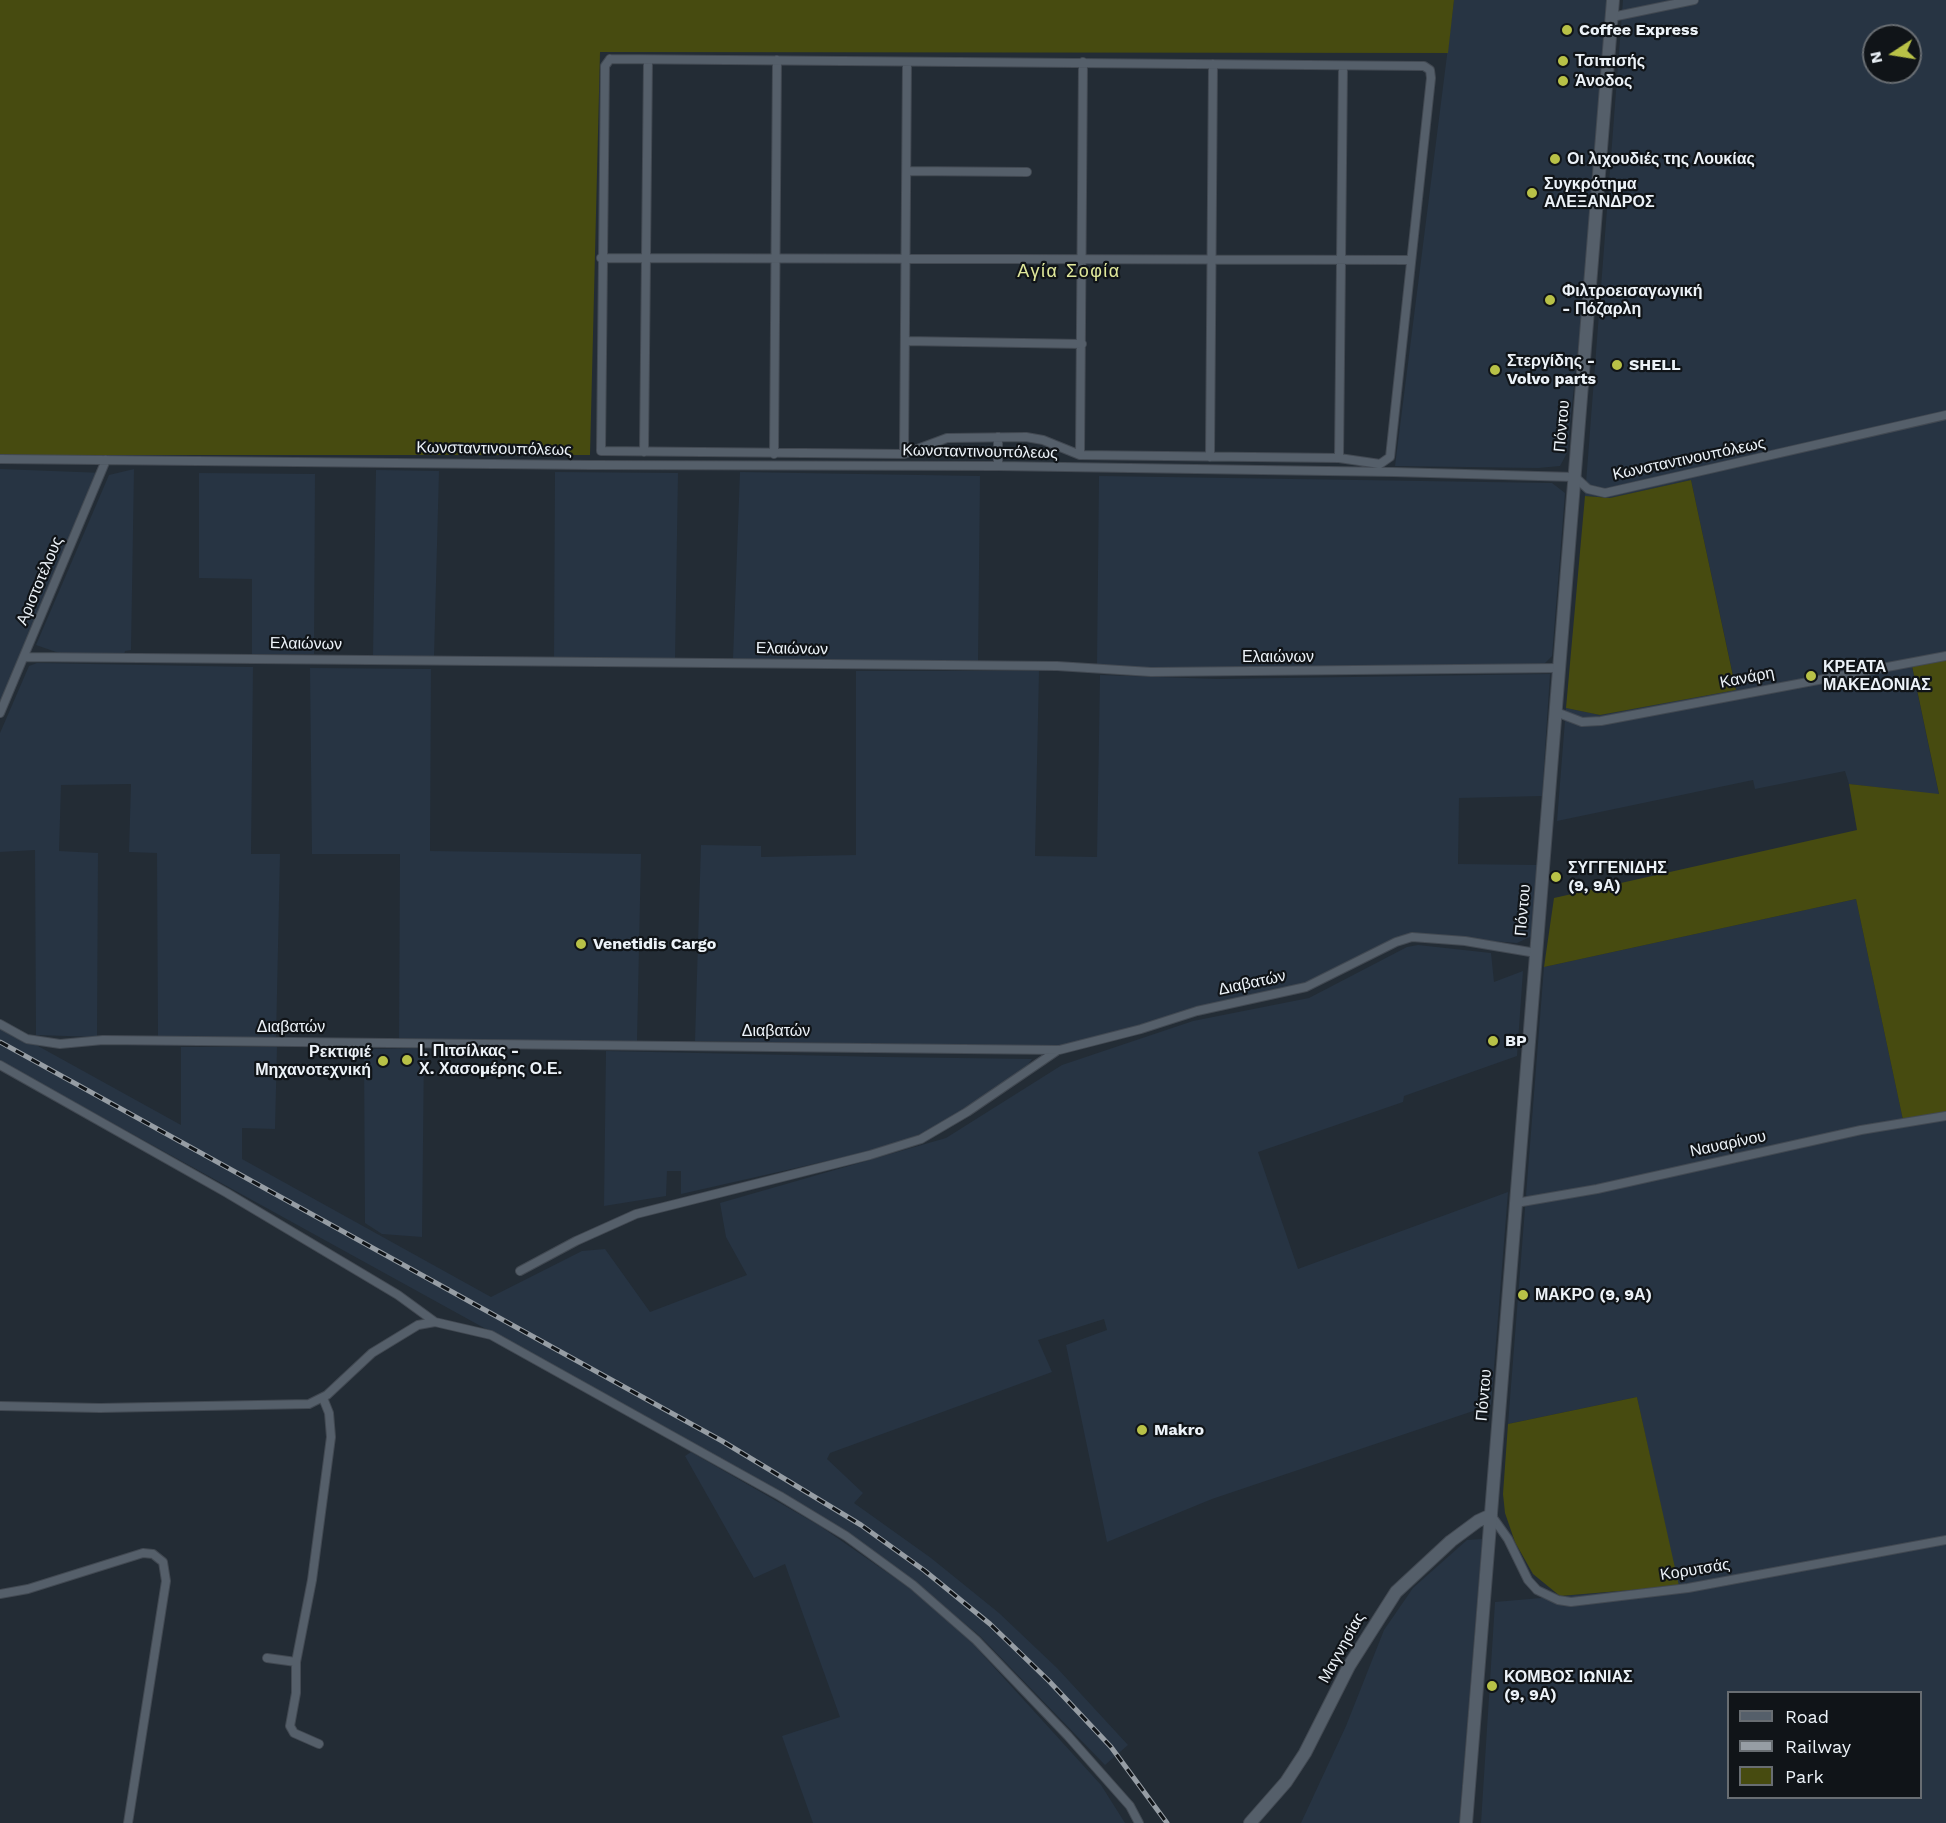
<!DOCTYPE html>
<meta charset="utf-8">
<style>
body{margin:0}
#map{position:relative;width:1946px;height:1823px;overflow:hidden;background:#232c35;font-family:"Work Sans",sans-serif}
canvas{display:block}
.legend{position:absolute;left:1727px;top:1691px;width:195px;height:108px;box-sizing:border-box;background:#101418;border:2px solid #686d72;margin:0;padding:8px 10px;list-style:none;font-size:18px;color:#ecf2f8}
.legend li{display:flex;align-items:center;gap:12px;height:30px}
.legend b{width:30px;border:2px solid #686d72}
.north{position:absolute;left:1862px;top:24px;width:60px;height:60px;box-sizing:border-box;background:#101418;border:2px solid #686d72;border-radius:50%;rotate:258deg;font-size:16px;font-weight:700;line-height:24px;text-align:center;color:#ecf2f8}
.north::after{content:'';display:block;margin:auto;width:21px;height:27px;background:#b8c147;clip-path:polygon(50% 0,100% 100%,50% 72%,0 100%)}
</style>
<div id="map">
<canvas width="1946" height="1823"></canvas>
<ul class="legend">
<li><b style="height:8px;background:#555f6a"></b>Road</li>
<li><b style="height:8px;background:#969da4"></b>Railway</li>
<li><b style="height:16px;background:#474b10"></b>Park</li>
</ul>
<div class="north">N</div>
</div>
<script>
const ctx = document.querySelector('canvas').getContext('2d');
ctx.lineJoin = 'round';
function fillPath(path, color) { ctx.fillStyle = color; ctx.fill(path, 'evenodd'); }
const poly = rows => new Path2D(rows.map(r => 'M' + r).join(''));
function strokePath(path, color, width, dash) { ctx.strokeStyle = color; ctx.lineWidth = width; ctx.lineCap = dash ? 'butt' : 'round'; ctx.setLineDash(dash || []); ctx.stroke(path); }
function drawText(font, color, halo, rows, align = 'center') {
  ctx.font = font + ' "Work Sans",sans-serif'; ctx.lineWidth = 4.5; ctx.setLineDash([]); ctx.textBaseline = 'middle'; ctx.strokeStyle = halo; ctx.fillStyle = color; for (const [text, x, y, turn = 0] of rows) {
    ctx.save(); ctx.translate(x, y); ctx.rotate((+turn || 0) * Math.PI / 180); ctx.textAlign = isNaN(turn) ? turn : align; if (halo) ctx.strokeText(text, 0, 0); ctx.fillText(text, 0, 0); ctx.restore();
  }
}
fillPath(poly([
 [1454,0,1607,0,1586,273,1567,453,1560,466,1538,468,1395,466],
 [1623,0,1946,0,1946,660,1912,667,1939,795,1849,784,1845,771,1755,789,1753,780,1557,821,1566,708,1600,715,1736,689,1691,480,1610,498,1585,496],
 [1874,36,1910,36,1910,72,1874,72],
 [0,469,104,473,0,713],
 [134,469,131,650,125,651,124,655,62,654,36,645,109,475],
 [376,470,439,471,434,657,373,656],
 [555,472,678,473,675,661,554,659],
 [740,472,980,476,978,662,733,659],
 [199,473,315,474,314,654,252,654,252,579,199,578],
 [1099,476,1552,483,1565,493,1552,656,1543,665,1157,669,1097,665],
 [37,663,253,667,251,854,280,854,276,1040,158,1038,157,853,129,852,131,784,61,785,59,851,98,853,97,1037,36,1035,35,850,0,852,0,733,29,666],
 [310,668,431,669,430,851,641,854,637,1041,399,1040,400,854,312,854],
 [856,671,1039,671,1035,856,1097,857,1100,675,1218,679,1550,674,1542,796,1459,798,1458,864,1538,865,1534,935,1517,943,1414,935,1323,977,1289,990,1063,1046,695,1041,701,845,761,846,761,857,856,855],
 [1856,899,1903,1120,1946,1113,1946,1823,1481,1823,1495,1602,1678,1586,1637,1397,1508,1424,1544,967],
 [1728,1692,1920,1692,1920,1798,1728,1798],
 [1418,945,1491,953,1494,982,1523,971,1517,1056,1404,1096,1403,1102,1258,1152,1298,1269,1508,1192,1491,1405,1212,1499,1107,1542,1066,1345,1107,1330,1104,1319,1038,1340,1052,1372,830,1453,827,1459,863,1493,854,1503,931,1558,999,1613,1057,1668,1128,1745,1105,1765,980,1636,917,1584,787,1495,0,1061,0,1025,181,1125,181,1047,277,1047,275,1129,242,1128,242,1159,491,1297,582,1251,605,1249,650,1312,747,1275,726,1237,720,1203,946,1138,1062,1065,1193,1021,1309,998,1407,947],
 [424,1048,422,1237,382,1234,365,1223,364,1049],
 [606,1051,885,1057,1032,1059,1025,1069,938,1127,884,1148,681,1194,681,1171,667,1171,666,1196,604,1206],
 [691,1452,820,1526,911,1589,973,1644,1101,1785,1125,1823,813,1823,782,1736,840,1717,785,1564,754,1578,685,1456],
 [1482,1539,1459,1823,1301,1823,1346,1726,1384,1630,1413,1588,1467,1540]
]), '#273443');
fillPath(poly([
 [0,0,1454,0,1448,53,600,52,590,455,0,455],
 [1691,480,1736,690,1600,715,1566,708,1585,496,1610,498],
 [1946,660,1946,1113,1903,1120,1856,899,1544,967,1554,898,1857,830,1849,784,1939,794,1912,666],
 [1637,1397,1679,1586,1560,1596,1533,1574,1515,1542,1505,1513,1503,1494,1508,1424]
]), '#474b10');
const street = poly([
 [1612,17,1694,0],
 [610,59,1424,66,1430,70,1431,78,1390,457,1380,464,1339,458,1080,455,1043,440,1026,437,947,438,904,454,601,451,605,66,610,59],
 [907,171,1027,172],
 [601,258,1411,260],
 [905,341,1082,344],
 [644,452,648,60],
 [774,454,777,60],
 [904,454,907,62],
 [1080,455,1083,62],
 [1210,457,1213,64],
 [1339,458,1343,66],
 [0,459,591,465,998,466,1393,472,1575,477,1588,489,1605,493,1946,415],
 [998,466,998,437],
 [24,657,1057,666,1151,672,1559,668],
 [1556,712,1582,722,1601,721,1946,656],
 [0,713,106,460],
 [0,1024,27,1039,60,1044,103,1040,1059,1050,1141,1029,1197,1011,1306,987,1396,942,1412,937,1465,941,1536,953],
 [0,1065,227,1193,398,1295,435,1322],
 [1516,1203,1597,1189,1861,1130,1946,1116],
 [520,1271,576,1241,636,1214,870,1155,921,1139,967,1112,1058,1050],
 [0,1406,100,1408,309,1404,327,1395,372,1353,418,1325,435,1322,491,1335,780,1496,846,1536,913,1585,976,1640,1068,1736,1130,1806,1139,1823],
 [1491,1515,1508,1539,1528,1580,1537,1590,1558,1600,1571,1602,1688,1588,1946,1540],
 [0,1594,28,1589,143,1553,153,1554,163,1562,166,1581,128,1823],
 [267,1658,296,1662],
 [319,1744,294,1733,290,1726,296,1693,296,1662,312,1580,331,1437,329,1413,323,1398]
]);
const secondary = poly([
 [1250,1823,1286,1782,1305,1753,1349,1666,1396,1592,1451,1541,1478,1521,1491,1515],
 [1466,1823,1613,0]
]);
strokePath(street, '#424952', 10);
strokePath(secondary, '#424952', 14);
strokePath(street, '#555f6a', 8);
strokePath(secondary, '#555f6a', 12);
const rail = poly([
 [0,1042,722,1441,861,1525,925,1571,990,1624,1049,1681,1111,1747,1167,1823]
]);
strokePath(rail, '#969da4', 5);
strokePath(rail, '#101418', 3, [9]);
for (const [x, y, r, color] of [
 [1567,30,6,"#b8c147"],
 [1563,61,6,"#b8c147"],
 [1563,81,6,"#b8c147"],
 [1555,159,6,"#b8c147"],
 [1532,193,6,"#b8c147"],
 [1550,300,6,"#b8c147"],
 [1617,365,6,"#b8c147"],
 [1495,370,6,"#b8c147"],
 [1811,676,6,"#b8c147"],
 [1556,877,6,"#b8c147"],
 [581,944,6,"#b8c147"],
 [1493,1041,6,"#b8c147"],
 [407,1060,6,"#b8c147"],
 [383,1061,6,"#b8c147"],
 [1523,1295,6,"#b8c147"],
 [1142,1430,6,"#b8c147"],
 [1492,1686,6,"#b8c147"]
]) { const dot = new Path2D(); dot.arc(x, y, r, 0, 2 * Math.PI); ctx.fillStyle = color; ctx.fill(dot); strokePath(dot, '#101418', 2); }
drawText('bold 16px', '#ecf2f8', '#101418', [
 ["Coffee Express",1579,30],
 ["Τσιπισής",1575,61],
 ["Άνοδος",1575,81],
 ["Οι λιχουδιές της Λουκίας",1567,159],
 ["Συγκρότημα",1544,184],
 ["ΑΛΕΞΑΝΔΡΟΣ",1544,202],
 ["Φιλτροεισαγωγική",1562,291],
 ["- Πόζαρλη",1562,309],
 ["Στεργίδης -",1507,361],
 ["Volvo parts",1507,379],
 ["SHELL",1629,365],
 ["ΚΡΕΑΤΑ",1823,667],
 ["ΜΑΚΕΔΟΝΙΑΣ",1823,685],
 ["ΣΥΓΓΕΝΙΔΗΣ",1568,868],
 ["(9, 9Α)",1568,886],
 ["Venetidis Cargo",593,944],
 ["BP",1505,1041],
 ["Ι. Πιτσίλκας -",419,1051],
 ["Χ. Χασομέρης Ο.Ε.",419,1069],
 ["Ρεκτιφιέ",371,1052,"right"],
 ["Μηχανοτεχνική",371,1070,"right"],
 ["ΜΑΚΡΟ (9, 9Α)",1535,1295],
 ["Makro",1154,1430],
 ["ΚΟΜΒΟΣ ΙΩΝΙΑΣ",1504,1677],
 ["(9, 9Α)",1504,1695]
], 'left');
drawText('16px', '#ecf2f8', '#101418', [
 ["Πόντου",1562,426,-85],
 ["Κωνσταντινουπόλεως",494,449,1],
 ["Κωνσταντινουπόλεως",980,452,1],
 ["Κωνσταντινουπόλεως",1689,459,-12],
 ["Αριστοτέλους",40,581,-67],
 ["Ελαιώνων",306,644,1],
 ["Ελαιώνων",792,649,1],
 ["Ελαιώνων",1278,657],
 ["Κανάρη",1747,678,-11],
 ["Πόντου",1523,910,-85],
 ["Διαβατών",1252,983,-12],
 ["Διαβατών",291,1027],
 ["Διαβατών",776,1031],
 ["Ναυαρίνου",1728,1144,-12],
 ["Πόντου",1484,1395,-85],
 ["Κορυτσάς",1695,1570,-9],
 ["Μαγνησίας",1342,1648,-61]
]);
ctx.letterSpacing = '1.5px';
drawText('18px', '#e1e99b', '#101418', [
 ["Αγία Σοφία",1069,272]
]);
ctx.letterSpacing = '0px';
</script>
